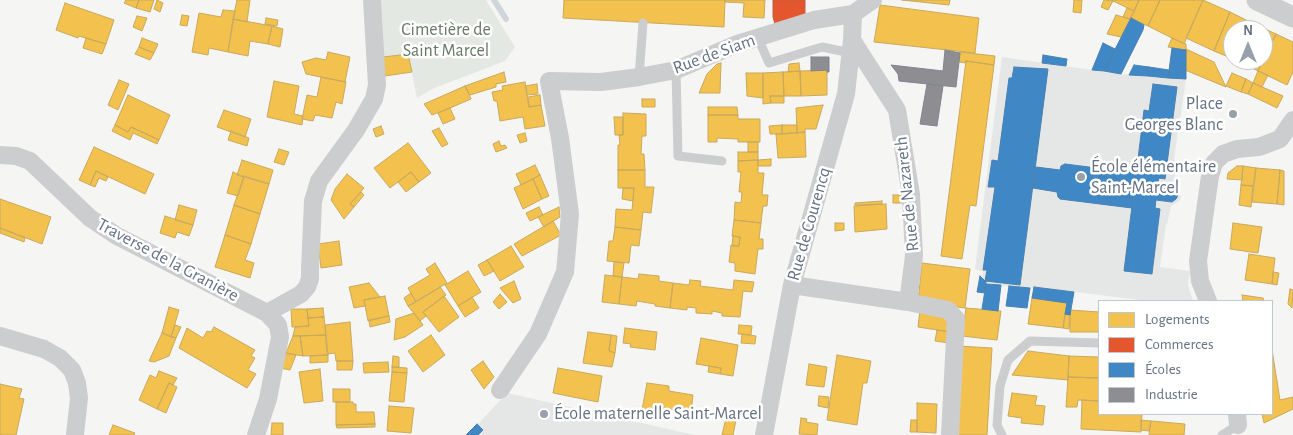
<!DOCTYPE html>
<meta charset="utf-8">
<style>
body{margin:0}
#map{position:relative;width:1293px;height:435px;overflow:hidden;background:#f5f5f4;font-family:"Alegreya Sans",sans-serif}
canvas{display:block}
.legend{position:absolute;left:1098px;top:300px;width:175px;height:115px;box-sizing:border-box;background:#fff;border:1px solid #c1c7ce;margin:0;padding:6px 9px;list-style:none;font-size:15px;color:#657284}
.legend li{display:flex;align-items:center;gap:10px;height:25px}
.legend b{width:25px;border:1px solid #c1c7ce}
.north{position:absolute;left:1223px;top:20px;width:50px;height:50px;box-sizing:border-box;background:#fff;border:1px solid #c1c7ce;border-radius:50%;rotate:0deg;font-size:14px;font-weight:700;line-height:20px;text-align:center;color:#657284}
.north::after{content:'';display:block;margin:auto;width:18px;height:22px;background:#97a0ab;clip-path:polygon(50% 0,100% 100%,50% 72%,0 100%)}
</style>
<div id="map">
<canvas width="1293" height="435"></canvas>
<ul class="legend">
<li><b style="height:14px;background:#f2c14e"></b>Logements</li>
<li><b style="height:14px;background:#e4572e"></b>Commerces</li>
<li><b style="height:14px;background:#3f88c5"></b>Écoles</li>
<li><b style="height:14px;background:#8d8d92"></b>Industrie</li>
</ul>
<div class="north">N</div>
</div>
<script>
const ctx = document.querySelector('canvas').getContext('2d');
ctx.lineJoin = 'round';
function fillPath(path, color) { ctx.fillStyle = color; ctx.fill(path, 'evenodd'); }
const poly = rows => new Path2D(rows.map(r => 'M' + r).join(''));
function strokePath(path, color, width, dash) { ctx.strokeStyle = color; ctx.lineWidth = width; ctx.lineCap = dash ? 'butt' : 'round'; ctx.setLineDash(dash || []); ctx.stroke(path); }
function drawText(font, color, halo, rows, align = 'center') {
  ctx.font = font + ' "Alegreya Sans",sans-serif'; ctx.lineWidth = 5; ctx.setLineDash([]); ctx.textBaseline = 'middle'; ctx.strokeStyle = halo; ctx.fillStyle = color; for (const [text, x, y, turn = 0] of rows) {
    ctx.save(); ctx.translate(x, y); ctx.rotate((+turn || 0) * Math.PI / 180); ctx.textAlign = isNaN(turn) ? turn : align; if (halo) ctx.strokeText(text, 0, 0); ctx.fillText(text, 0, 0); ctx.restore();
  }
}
fillPath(poly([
 [1002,57,1121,74,1186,79,1174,159,1175,160,1174,169,1176,170,1174,185,1178,187,1181,197,1179,201,1171,206,1167,224,1166,224,1160,267,1190,271,1188,285,1193,301,1148,301,1035,287,1034,289,986,284,982,279,983,272,975,269],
 [507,393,695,435,468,435]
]), '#e5e7e6');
fillPath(poly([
 [380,0,486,0,515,47,505,61,432,89,417,98,408,54,383,57]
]), '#e4e8e2');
const homes = poly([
 [126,0,139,0,136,8,124,3,126,0],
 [139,0,154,0,150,12,136,8,139,0],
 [157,0,163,3,160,12,154,9,157,0],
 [237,0,250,0,247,22,233,19,237,0],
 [564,0,725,0,724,27,563,18,564,0],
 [725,0,765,0,764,18,743,17,744,3,725,2,725,0],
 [902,0,950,0,949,5,902,0],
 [1074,0,1082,0,1081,13,1073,12,1074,0],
 [1104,0,1113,1,1108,10,1101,7,1104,0],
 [1111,0,1139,0,1134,11,1111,0],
 [1139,0,1160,0,1148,26,1131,18,1139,0],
 [1160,0,1203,0,1184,44,1148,26,1160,0],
 [1203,0,1230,12,1214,51,1186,38,1203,0],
 [65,3,114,20,106,44,79,36,78,38,56,30,65,3],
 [880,5,979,18,975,53,874,42,880,5],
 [1127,8,1134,11,1130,19,1123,17,1127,8],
 [223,10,235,11,228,52,209,48,208,55,192,52,199,13,221,17,223,10],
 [1230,12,1252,23,1249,30,1233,30,1233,59,1214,51,1230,12],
 [182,15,189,16,187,26,180,25,182,15],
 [1116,15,1130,19,1121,37,1107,34,1116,15],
 [137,16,147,18,142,31,133,27,137,16],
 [266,18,278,20,277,26,265,24,266,18],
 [233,19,272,26,268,44,250,41,248,56,228,52,233,19],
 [1252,23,1276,34,1263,60,1263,30,1249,30,1252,23],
 [272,26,283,29,280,47,268,44,272,26],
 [1276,34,1293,42,1293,72,1287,85,1258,71,1276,34],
 [86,38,106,44,102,54,83,48,86,38],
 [142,38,158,44,154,53,139,47,142,38],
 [1172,38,1186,44,1186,50,1168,47,1172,38],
 [139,47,154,53,150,60,135,54,139,47],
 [1186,49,1214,62,1226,87,1185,70,1186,49],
 [328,52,350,57,345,82,306,74,302,62,316,58,326,60,328,52],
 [960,52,995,56,994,65,966,61,966,63,959,62,960,52],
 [408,54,412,72,385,76,383,57,408,54],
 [1237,60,1263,60,1258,71,1237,60],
 [966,61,994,65,976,206,970,205,962,259,941,256,966,61],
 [721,63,720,93,699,93,707,74,717,64,721,63],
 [799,63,800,71,788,72,789,64,799,63],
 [827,70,827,95,801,96,800,71,827,70],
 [800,71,801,96,784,96,783,72,800,71],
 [1258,71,1268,75,1262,87,1253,83,1258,71],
 [504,72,506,82,496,84,496,87,470,95,465,86,504,72],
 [783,72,784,96,770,96,771,103,763,104,763,73,783,72],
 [746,73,763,73,763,98,747,96,746,73],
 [1232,73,1246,79,1241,92,1226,86,1232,73],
 [321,77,346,82,342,104,336,102,332,118,315,115,313,121,302,119,307,95,317,97,321,77],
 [1246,79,1253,83,1248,94,1241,92,1246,79],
 [119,80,129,84,118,110,108,105,119,80],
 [274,81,299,86,294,114,303,116,302,125,267,117,274,81],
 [525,82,529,107,541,105,545,126,525,129,523,117,500,121,497,101,494,101,492,92,503,90,502,86,525,82],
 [1253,83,1283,96,1277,108,1248,94,1253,83],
 [537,84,538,94,527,95,525,86,537,84],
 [465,86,471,99,450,108,432,115,424,104,465,86],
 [128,95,170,115,159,140,131,127,128,132,115,125,128,95],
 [540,95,541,105,529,107,528,97,540,95],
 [770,96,784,96,784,103,771,103,770,96],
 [642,99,655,99,655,107,642,107,642,99],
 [823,105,816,129,805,129,805,132,797,133,796,108,823,105],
 [708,107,737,107,738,115,708,115,708,107],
 [450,108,455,119,443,124,438,113,450,108],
 [224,110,251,119,245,137,217,127,224,110],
 [623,113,646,114,646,136,642,136,641,154,644,154,645,170,618,170,618,145,620,145,619,135,623,135,623,113],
 [708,115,738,115,738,119,760,119,760,142,738,142,738,139,717,138,717,142,708,142,708,115],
 [614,117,623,117,623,135,615,135,614,117],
 [115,125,128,132,131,127,159,140,157,144,133,133,130,140,112,131,115,125],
 [782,125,797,125,797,133,782,134,782,125],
 [782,125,782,134,770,134,769,126,782,125],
 [381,126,384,134,376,137,373,129,381,126],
 [439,128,448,144,442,147,432,131,439,128],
 [231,131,249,138,247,146,228,140,231,131],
 [805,132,806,157,778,158,776,134,805,132],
 [525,133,527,141,520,143,517,135,525,133],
 [499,141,501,146,505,145,507,148,496,152,493,144,499,141],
 [748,142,758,142,758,152,748,152,748,142],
 [408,143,431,173,419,182,411,172,390,188,374,168,408,143],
 [94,147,154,174,145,194,96,171,90,185,79,180,94,147],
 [279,149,289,152,284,165,274,162,279,149],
 [738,152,758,152,758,160,738,161,738,152],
 [771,159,771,166,758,166,758,160,771,159],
 [242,160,273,170,269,184,237,175,242,160],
 [758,160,758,173,764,173,762,195,768,195,767,206,763,206,761,223,734,220,735,202,741,203,742,192,739,192,741,172,738,172,738,161,758,160],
 [535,165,540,175,521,185,516,174,535,165],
 [1237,166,1243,166,1242,180,1227,179,1228,173,1237,166],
 [1243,166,1256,168,1253,186,1241,185,1243,166],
 [1256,168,1280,170,1277,204,1252,202,1256,168],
 [618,170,645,170,645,187,654,187,651,213,643,212,641,230,615,227,616,209,632,210,634,188,618,188,618,170],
 [1280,170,1284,171,1284,205,1277,204,1280,170],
 [96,171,108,177,106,181,99,178,95,187,90,185,96,171],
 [233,172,244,177,238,196,227,193,233,172],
 [411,172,419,182,406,192,398,182,411,172],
 [347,174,364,188,350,204,354,207,344,219,331,200,335,189,347,174],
 [540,175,549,196,542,199,533,179,540,175],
 [244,176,269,184,260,214,234,205,244,176],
 [533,179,542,199,523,209,514,188,533,179],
 [1241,185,1253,186,1251,207,1239,205,1241,185],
 [623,188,634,188,633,201,622,199,623,188],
 [361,192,364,195,354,207,350,204,361,192],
 [893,195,902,195,903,203,893,203,893,195],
 [0,199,51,217,42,244,0,228,0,199],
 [882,201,882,204,855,205,855,203,882,201],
 [886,204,887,229,855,232,854,206,886,204],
 [179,205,197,210,193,225,175,220,179,205],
 [234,205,260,214,251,244,225,235,234,205],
 [539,207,543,215,530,221,526,213,539,207],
 [559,207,560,217,544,227,538,217,559,207],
 [165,216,193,225,189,236,177,232,175,238,160,233,165,216],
 [734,220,761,223,759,239,763,239,763,249,758,249,755,274,735,271,735,263,729,262,731,245,739,246,740,237,732,236,734,220],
 [553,221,561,235,522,256,514,244,553,221],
 [835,223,844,223,844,230,835,231,835,223],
 [1233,223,1262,227,1258,253,1230,249,1233,223],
 [615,227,641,230,639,246,631,245,629,263,607,261,609,241,613,241,615,227],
 [0,228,25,238,24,242,0,233,0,228],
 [225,235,251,244,245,260,254,263,250,278,215,267,225,235],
 [733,236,740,237,739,246,732,246,733,236],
 [339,241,342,265,321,268,318,244,339,241],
 [511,246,524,267,500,281,487,260,511,246],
 [1249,254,1275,258,1272,284,1245,280,1249,254],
 [487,260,494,271,484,276,478,265,487,260],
 [614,262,624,263,622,277,613,276,614,262],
 [435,263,447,283,416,302,408,288,430,275,426,269,435,263],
 [922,263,970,269,965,308,918,302,922,263],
 [468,271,481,292,458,306,445,285,468,271],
 [1273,272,1279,273,1277,285,1272,284,1273,272],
 [639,274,659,276,659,281,673,283,670,308,655,306,655,304,637,301,636,306,619,304,622,277,638,279,639,274],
 [605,275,622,277,619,304,602,302,605,275],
 [690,280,701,281,700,286,733,290,734,280,754,282,752,292,743,291,740,317,722,316,722,313,712,311,712,314,696,313,696,308,687,307,687,310,670,308,673,283,689,285,690,280],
 [514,281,521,299,513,303,500,288,514,281],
 [369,283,380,297,364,300,365,306,354,308,349,287,369,283],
 [440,287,446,295,423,312,426,316,420,321,408,306,440,287],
 [1290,289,1293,290,1292,308,1288,304,1290,289],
 [411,293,416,302,408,306,404,298,411,293],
 [500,294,507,302,499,309,493,302,500,294],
 [1242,295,1263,298,1264,301,1243,301,1242,295],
 [385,296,389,316,368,321,364,300,385,296],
 [444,296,459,317,439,332,423,312,444,296],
 [472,297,479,308,465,317,458,306,472,297],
 [1032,298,1067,303,1063,328,1028,324,1032,298],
 [169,307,179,310,171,337,162,333,169,307],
 [323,308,324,317,308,318,307,309,323,308],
 [966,308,1001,311,997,340,962,336,966,308],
 [291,309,307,309,309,326,292,327,291,309],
 [920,310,945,313,950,332,918,327,920,310],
 [1070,310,1099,312,1099,332,1070,332,1070,310],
 [414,313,423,325,405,337,394,340,396,319,414,313],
 [1065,314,1070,315,1069,329,1063,328,1065,314],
 [389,316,390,322,370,327,369,320,389,316],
 [324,317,326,335,293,336,295,327,309,326,308,318,324,317],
 [350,322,353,361,336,361,335,353,327,354,325,325,350,322],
 [175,325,181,327,176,338,171,337,175,325],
 [739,325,752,326,751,335,738,334,739,325],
 [214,327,255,350,251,356,255,358,248,370,256,374,247,388,179,348,187,328,203,338,207,331,211,332,214,327],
 [625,328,657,332,655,350,630,347,631,344,623,343,625,328],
 [937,330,950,332,949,343,935,341,937,330],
 [588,332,611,335,609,351,615,353,612,367,583,363,588,332],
 [162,333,176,338,169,356,154,362,149,361,162,333],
 [742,334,756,336,755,344,741,343,742,334],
 [326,335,328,355,303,356,300,336,326,335],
 [431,335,445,355,423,372,408,351,431,335],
 [611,335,617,336,615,353,609,351,611,335],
 [293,336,300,336,303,356,286,353,293,336],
 [701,338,738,345,733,376,720,374,721,368,696,364,701,338],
 [957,346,992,348,987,435,952,435,957,346],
 [1272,350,1280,400,1293,397,1293,409,1264,423,1262,414,1272,414,1272,350],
 [1028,351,1069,356,1068,380,1012,375,1028,351],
 [286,353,296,355,290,370,280,368,286,353],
 [328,355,328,362,310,363,310,356,328,355],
 [837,355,871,361,867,383,863,383,857,425,827,420,837,355],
 [393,356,399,357,399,367,392,367,393,356],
 [1069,356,1099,357,1099,378,1068,377,1069,356],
 [337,361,353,361,352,370,337,370,337,361],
 [483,361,494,377,484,389,471,370,483,361],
 [388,362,389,372,364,373,363,363,388,362],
 [809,364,827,367,824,387,806,385,809,364],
 [709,366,721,368,720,374,708,372,709,366],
 [392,367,407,368,407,373,392,372,392,367],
 [558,368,602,376,598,402,553,393,558,368],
 [320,369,323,401,304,403,299,372,320,369],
 [159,371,177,378,173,385,169,383,157,409,139,400,150,375,156,378,159,371],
 [392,372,407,373,404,402,389,401,392,372],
 [1068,377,1099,378,1099,401,1078,400,1077,407,1066,407,1068,377],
 [169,383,177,387,166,413,157,409,169,383],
 [647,383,669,386,669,391,693,395,691,413,663,408,662,414,642,410,647,383],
 [0,384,22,389,19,398,24,399,16,435,0,435,0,384],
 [333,389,350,389,350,402,333,402,333,389],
 [1012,393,1037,396,1035,405,1045,406,1043,425,1021,423,1022,418,1008,416,1012,393],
 [819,396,829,397,828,408,818,406,819,396],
 [1082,400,1099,401,1099,414,1142,414,1141,432,1081,429,1082,400],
 [336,402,353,402,353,404,356,404,356,412,374,412,375,424,336,425,336,402],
 [917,403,937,404,936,433,917,432,917,403],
 [389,406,414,408,411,433,387,431,389,406],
 [726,418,736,420,733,435,722,435,726,418],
 [801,418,807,419,806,422,818,424,817,435,799,434,801,418],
 [911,420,917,420,917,432,910,432,911,420],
 [1141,420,1151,421,1149,431,1141,430,1141,420],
 [1151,421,1185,424,1184,435,1149,435,1151,421],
 [272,423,283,423,283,435,271,435,272,423],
 [375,424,375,427,337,428,336,425,375,424],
 [113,425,135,433,134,435,109,435,113,425]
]);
fillPath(homes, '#f2c14e');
strokePath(homes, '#c8a95e', 1);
const shops = poly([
 [773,0,805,0,805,15,775,24,773,17,773,0]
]);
fillPath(shops, '#e4572e');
strokePath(shops, '#be5f48', 1);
const schools = poly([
 [1131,18,1144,25,1143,30,1121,74,1104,71,1131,18],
 [1103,43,1115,49,1104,71,1092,70,1103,43],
 [1172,48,1186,50,1186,79,1168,78,1172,48],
 [1043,55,1067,59,1066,66,1042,63,1043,55],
 [1134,65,1149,67,1148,76,1129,75,1134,65],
 [1014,67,1048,69,1020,285,985,281,987,270,983,270,995,187,988,187,992,160,998,161,1009,78,1012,78,1014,67],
 [1149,67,1169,70,1168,78,1148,76,1149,67],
 [1153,84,1177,87,1165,179,1159,178,1157,186,1174,188,1178,195,1176,199,1172,202,1156,200,1155,208,1160,209,1152,274,1124,271,1133,198,1115,195,1114,198,1094,195,1095,187,1097,188,1098,176,1117,179,1117,181,1135,183,1144,110,1149,111,1153,84],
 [1065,164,1136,173,1135,183,1117,181,1117,179,1098,176,1097,188,1095,187,1094,195,1114,198,1115,195,1133,198,1132,208,1060,199,1058,197,1057,192,1033,188,1036,167,1060,170,1061,166,1065,164],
 [980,276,986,282,985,293,977,292,980,276],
 [986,284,1001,285,998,311,982,309,986,284],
 [1009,286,1030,288,1027,308,1006,306,1009,286],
 [1034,287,1074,292,1070,315,1065,314,1067,303,1032,298,1034,287],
 [477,424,483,430,478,435,466,435,477,424]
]);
fillPath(schools, '#3f88c5');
strokePath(schools, '#4a81b2', 1);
const industry = poly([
 [945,50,960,53,956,87,899,81,898,74,891,65,943,71,945,50],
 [811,57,829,57,829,72,827,72,827,70,811,71,811,57],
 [927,84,943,86,937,126,920,124,927,84]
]);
fillPath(industry, '#8d8d92');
strokePath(industry, '#81858e', 1);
strokePath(poly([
 [494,0,506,19]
]), '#cfd5d9', 6);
strokePath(poly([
 [758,38,769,63,822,47,851,53],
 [676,70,678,156,722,161],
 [639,77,643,23],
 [1002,435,997,425,1000,386,1008,360,1030,341,1099,343],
 [1222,435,1238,425]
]), '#cccdcf', 9);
strokePath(poly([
 [0,155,16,156,30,161,90,218,117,236,267,313,278,325,280,337,268,399,256,435],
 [792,285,908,302,914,256,911,195,897,110,852,40],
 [1208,301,1200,281,1198,261,1210,176,1214,163,1223,154,1237,149,1259,147,1280,139,1293,120],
 [908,302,948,310,956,319,950,435],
 [267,313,301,294,307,287,310,279,310,269,313,201,319,181,356,130,374,99,377,85,372,0],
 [0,336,44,349,60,358,72,370,77,383,79,398,75,435],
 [500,390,538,334,565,272,570,214,560,138,549,81,601,82,639,77,676,70,737,44,814,20,853,14,873,0],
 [1237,414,1238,425],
 [764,435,792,285,846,94,852,40,853,14]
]), '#cccdcf', 18);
strokePath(poly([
 [1257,0,1293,17]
]), '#cccdcf', 21);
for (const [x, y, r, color] of [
 [1233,114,5,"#97a0ab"],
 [1081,177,5,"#97a0ab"],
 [544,414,5,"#97a0ab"]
]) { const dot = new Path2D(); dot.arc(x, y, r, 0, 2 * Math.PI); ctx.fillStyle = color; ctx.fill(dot); strokePath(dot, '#fff', 2); }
drawText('18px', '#657b64', '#fff', [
 ["Cimetière de",446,30],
 ["Saint Marcel",446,51]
]);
drawText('18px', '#657284', '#fff', [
 ["Rue de Siam",714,54,-20],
 ["Rue de Nazareth",907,194,-96],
 ["Rue de Courencq",809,224,-74],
 ["Traverse de la Granière",168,260,28]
]);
drawText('18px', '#657284', '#fff', [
 ["Place",1223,104,"right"],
 ["Georges Blanc",1223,125,"right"],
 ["École élémentaire",1091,167],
 ["Saint-Marcel",1091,188],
 ["École maternelle Saint-Marcel",554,414]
], 'left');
</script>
